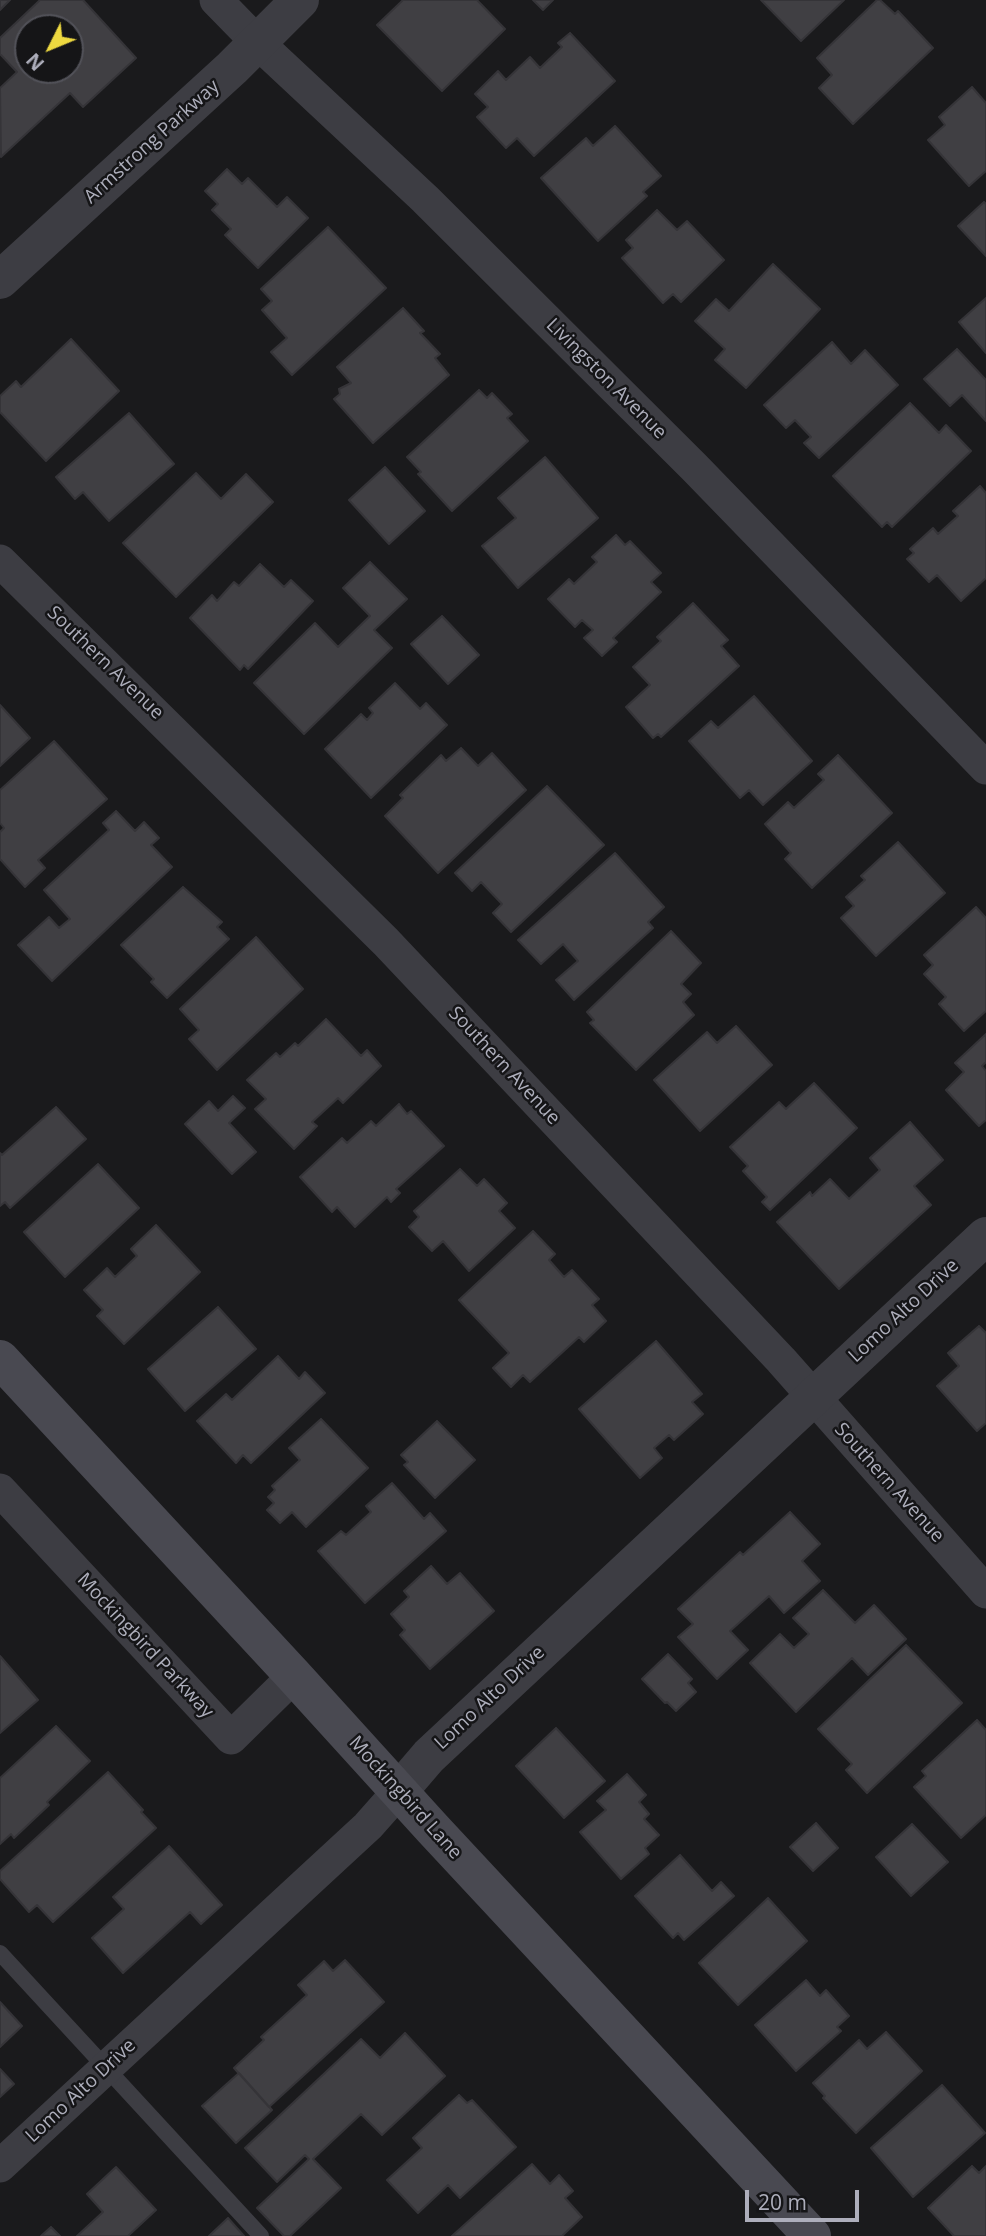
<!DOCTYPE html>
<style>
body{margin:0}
#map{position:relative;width:986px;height:2236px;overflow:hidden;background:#1a1a1c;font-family:"Open Sans",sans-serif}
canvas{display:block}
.north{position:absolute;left:14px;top:14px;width:70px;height:70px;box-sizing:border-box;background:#151517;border:2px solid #525259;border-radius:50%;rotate:227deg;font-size:19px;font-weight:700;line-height:28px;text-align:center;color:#adaebb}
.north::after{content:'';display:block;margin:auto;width:24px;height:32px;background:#eed940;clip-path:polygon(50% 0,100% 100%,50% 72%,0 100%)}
.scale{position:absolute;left:745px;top:2190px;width:114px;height:32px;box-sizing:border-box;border:4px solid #adaebb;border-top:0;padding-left:9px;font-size:21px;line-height:24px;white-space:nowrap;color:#adaebb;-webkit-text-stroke:5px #151517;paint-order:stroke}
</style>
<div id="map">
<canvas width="986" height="2236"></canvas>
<div class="north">N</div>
<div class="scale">20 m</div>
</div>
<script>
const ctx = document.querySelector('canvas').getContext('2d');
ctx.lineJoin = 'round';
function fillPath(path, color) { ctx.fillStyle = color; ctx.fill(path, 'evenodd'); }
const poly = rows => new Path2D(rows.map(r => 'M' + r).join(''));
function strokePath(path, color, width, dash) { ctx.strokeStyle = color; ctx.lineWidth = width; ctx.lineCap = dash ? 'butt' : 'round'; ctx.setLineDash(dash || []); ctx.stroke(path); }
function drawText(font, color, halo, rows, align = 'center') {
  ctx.font = font + ' "Open Sans",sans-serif'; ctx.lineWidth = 5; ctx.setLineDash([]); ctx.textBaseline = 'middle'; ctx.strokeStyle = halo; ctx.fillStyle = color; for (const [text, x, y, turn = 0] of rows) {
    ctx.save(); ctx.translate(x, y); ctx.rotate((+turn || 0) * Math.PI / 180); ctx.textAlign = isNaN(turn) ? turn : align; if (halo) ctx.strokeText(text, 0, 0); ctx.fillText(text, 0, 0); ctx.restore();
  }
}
const building = poly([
 [0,0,10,0,0,10,0,0],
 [40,0,83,0,136,58,83,107,70,93,1,157,0,88,17,72,0,54,0,38,40,0],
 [28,28,70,28,70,70,28,70,28,28],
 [403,0,477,0,505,29,442,91,377,25,403,0],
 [533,0,553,0,543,10,533,0],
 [761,0,844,0,801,41,761,0],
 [877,0,880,0,895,14,898,11,933,48,853,124,819,88,832,75,817,58,877,0],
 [570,33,615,81,534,156,517,138,506,148,477,117,488,107,475,94,498,71,506,80,530,57,540,68,562,47,558,43,570,33],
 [972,87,986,103,986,171,969,186,928,140,945,125,939,117,972,87],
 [615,126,661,176,643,192,647,196,598,241,541,178,586,138,593,146,615,126],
 [227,169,242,184,248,178,277,207,287,197,308,218,258,268,225,235,231,229,212,210,218,204,205,191,227,169],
 [984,202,986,204,986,256,958,226,984,202],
 [657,210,677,230,687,221,724,260,681,302,673,294,663,303,622,258,633,248,626,240,657,210],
 [328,227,386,288,292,375,271,352,287,338,262,310,272,301,261,289,328,227],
 [773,264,820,309,746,388,715,360,725,349,695,321,716,299,729,311,773,264],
 [986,298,986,353,959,322,986,298],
 [403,308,424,331,420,333,440,354,435,358,449,375,373,443,334,399,340,394,339,389,351,383,337,367,403,308],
 [71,339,119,391,46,461,0,412,0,396,16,381,21,387,71,339],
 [832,342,851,364,865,350,898,385,819,458,804,443,811,437,795,420,786,428,764,405,832,342],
 [957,349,986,380,986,421,962,395,950,406,924,379,957,349],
 [479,390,487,398,492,393,512,414,507,418,528,441,452,511,418,474,421,472,407,457,479,390],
 [910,403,939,433,946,425,971,451,892,527,887,522,882,527,833,476,910,403],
 [129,413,174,464,109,521,83,492,75,499,56,477,129,413],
 [545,457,598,518,518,588,482,546,516,518,498,498,545,457],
 [385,467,425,511,389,544,349,500,385,467],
 [196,473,221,499,246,474,273,502,176,597,123,543,196,473],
 [980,486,986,493,986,578,961,601,937,575,929,582,907,559,914,553,910,549,933,528,938,534,958,516,953,511,980,486],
 [616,535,625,545,630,541,661,573,651,582,661,592,613,638,617,642,602,656,584,638,593,630,582,620,575,627,548,599,569,579,574,584,597,562,592,557,616,535],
 [370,562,407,599,374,630,392,648,304,734,254,683,315,623,338,647,370,616,343,588,370,562],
 [260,564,284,587,291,580,313,601,248,669,244,665,240,670,190,618,212,595,217,601,234,582,239,586,260,564],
 [693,603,728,640,721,646,739,666,661,737,658,734,653,738,626,707,650,685,633,667,661,641,657,637,693,603],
 [442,616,479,655,448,684,411,644,442,616],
 [395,683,420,709,426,703,447,725,371,798,325,749,361,714,367,720,373,713,369,708,395,683],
 [754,696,812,761,763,805,749,790,740,798,689,741,711,721,718,728,754,696],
 [0,705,30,738,0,766,0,705],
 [54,741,107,799,38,860,45,868,25,887,0,859,0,832,4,828,0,823,0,790,54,741],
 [461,748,478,766,492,753,526,790,438,873,385,816,403,798,400,795,441,755,446,761,461,748],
 [838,755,892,813,812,888,785,859,791,853,765,824,788,802,794,808,824,780,818,774,838,755],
 [547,786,604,845,511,932,493,913,502,904,481,882,472,891,455,873,547,786],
 [116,811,135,831,144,822,159,838,151,845,172,867,52,981,18,945,49,917,59,928,70,919,44,890,109,830,103,823,116,811],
 [898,842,945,893,876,956,841,918,854,906,846,897,865,880,861,876,898,842],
 [615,853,664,907,648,922,653,928,574,1000,556,980,578,961,563,944,541,964,518,940,615,853],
 [183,887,222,922,217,927,229,939,167,998,151,982,154,979,121,945,183,887],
 [976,907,986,918,986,1011,964,1031,939,1004,946,997,924,974,933,965,924,955,976,907],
 [671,931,701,963,681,984,691,994,683,1002,694,1015,636,1070,590,1023,594,1020,587,1012,671,931],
 [256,937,303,989,217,1070,189,1039,199,1030,180,1009,256,937],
 [326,1019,361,1056,367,1050,381,1066,343,1103,338,1098,312,1122,317,1126,294,1149,255,1109,266,1099,247,1080,276,1053,280,1057,295,1043,298,1046,326,1019],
 [736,1026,772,1065,700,1131,654,1080,707,1032,717,1043,736,1026],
 [986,1034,986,1062,982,1066,986,1071,986,1120,979,1126,946,1090,964,1072,955,1063,986,1034],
 [814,1083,857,1128,770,1210,762,1202,767,1197,743,1171,748,1166,730,1147,779,1102,786,1109,814,1083],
 [233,1096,245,1108,229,1123,256,1152,232,1174,185,1124,209,1101,218,1111,233,1096],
 [399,1104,407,1114,411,1111,444,1146,396,1189,400,1193,391,1202,387,1197,355,1227,337,1207,332,1212,300,1177,342,1138,347,1143,371,1121,376,1126,399,1104],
 [56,1107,86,1139,10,1208,5,1202,0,1206,0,1153,2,1155,56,1107],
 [910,1122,943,1160,914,1186,931,1205,839,1289,777,1222,810,1192,812,1196,830,1179,849,1199,880,1170,870,1158,910,1122],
 [98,1164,139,1208,65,1277,24,1232,98,1164],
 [460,1169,477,1186,484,1179,507,1203,499,1211,515,1228,469,1271,443,1241,432,1251,409,1227,419,1217,414,1211,460,1169],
 [156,1225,200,1272,124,1344,97,1316,103,1310,84,1290,107,1268,115,1277,137,1256,131,1249,156,1225],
 [533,1231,555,1254,549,1260,564,1277,572,1270,599,1299,592,1305,606,1321,584,1342,579,1337,530,1382,523,1375,511,1387,493,1368,509,1353,459,1300,533,1231],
 [218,1307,256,1349,185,1411,148,1369,218,1307],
 [979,1326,986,1333,986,1423,977,1431,937,1386,959,1366,948,1353,979,1326],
 [656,1341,702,1394,692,1402,703,1414,674,1440,669,1435,654,1448,662,1458,640,1478,579,1409,656,1341],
 [278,1356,299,1379,305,1372,325,1393,251,1463,243,1455,236,1463,197,1421,226,1394,232,1400,278,1356],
 [321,1419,368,1468,306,1527,292,1512,280,1523,267,1510,274,1503,268,1497,275,1490,272,1486,300,1460,289,1448,321,1419],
 [437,1421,475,1460,435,1498,404,1465,408,1462,401,1455,437,1421],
 [392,1483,424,1519,430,1513,446,1531,365,1603,318,1551,341,1531,346,1535,371,1512,366,1506,392,1483],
 [790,1512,820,1544,802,1561,820,1581,784,1613,769,1596,730,1631,748,1650,717,1679,678,1637,693,1624,678,1609,740,1552,743,1555,790,1512],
 [431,1566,447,1584,460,1573,494,1611,430,1669,400,1635,405,1630,391,1614,409,1597,404,1591,431,1566],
 [823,1590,855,1623,874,1605,906,1639,868,1675,852,1658,796,1712,750,1663,780,1634,794,1648,809,1634,793,1618,823,1590],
 [906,1645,962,1703,867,1793,846,1770,852,1764,818,1729,906,1645],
 [668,1654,692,1679,688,1683,696,1692,676,1711,667,1702,665,1703,642,1679,668,1654],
 [0,1656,38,1700,0,1733,0,1656],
 [977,1720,986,1730,986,1815,961,1838,914,1787,926,1776,922,1771,977,1720],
 [56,1726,90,1761,47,1802,49,1805,14,1838,11,1834,0,1844,0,1778,56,1726],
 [556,1728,605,1781,564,1818,516,1766,556,1728],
 [108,1772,143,1810,141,1812,156,1828,53,1922,37,1905,29,1912,0,1879,0,1871,108,1772],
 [627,1774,646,1795,639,1802,649,1814,644,1819,659,1835,645,1848,649,1854,621,1879,580,1832,606,1810,597,1801,627,1774],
 [816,1823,838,1848,813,1871,790,1847,816,1823],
 [912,1824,948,1862,911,1896,876,1857,912,1824],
 [169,1846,222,1905,201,1924,190,1912,123,1973,92,1938,124,1909,113,1897,169,1846],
 [680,1855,712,1891,721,1882,734,1896,684,1940,678,1933,673,1938,635,1896,680,1855],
 [768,1898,807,1941,738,2005,699,1963,768,1898],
 [345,1960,384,2002,269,2107,234,2068,264,2040,261,2037,307,1995,298,1985,324,1961,333,1971,345,1960],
 [806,1980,820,1996,826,1990,849,2016,837,2027,841,2031,796,2071,755,2025,806,1980],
 [0,2002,22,2026,0,2047,0,2002],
 [886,2032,922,2071,856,2133,823,2098,825,2096,813,2083,859,2040,867,2049,886,2032],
 [405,2033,445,2076,382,2135,361,2114,313,2159,341,2188,290,2236,284,2236,257,2208,309,2159,305,2155,277,2182,245,2148,361,2039,380,2058,405,2033],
 [0,2069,14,2084,0,2097,0,2069],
 [239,2073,272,2110,236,2143,202,2106,239,2073],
 [942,2085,985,2133,913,2197,871,2148,942,2085],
 [459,2095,467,2103,472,2100,516,2147,460,2198,448,2185,418,2213,387,2180,422,2148,413,2138,459,2095],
 [532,2164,550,2184,559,2175,573,2191,565,2198,582,2217,562,2236,452,2236,532,2164],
 [972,2166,979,2173,986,2166,986,2236,954,2236,928,2208,972,2166],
 [116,2167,156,2210,128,2236,77,2236,103,2212,87,2194,116,2167],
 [228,2218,244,2236,209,2236,228,2218],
 [51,2227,60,2236,41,2236,51,2227]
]);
fillPath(building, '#403f43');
strokePath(building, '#353438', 2);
strokePath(poly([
 [0,1953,261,2236]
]), '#3d3d43', 16);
strokePath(poly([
 [216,0,257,42,425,199,694,467,986,768],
 [0,561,386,942,781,1360,986,1592],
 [0,1490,231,1738,294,1676],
 [0,2166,368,1826,399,1791]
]), '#3d3d43', 33);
strokePath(poly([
 [0,280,232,68,300,0],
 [399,1791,429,1756,986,1236]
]), '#3d3d43', 38);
strokePath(poly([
 [0,1359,294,1676,433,1829,812,2236]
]), '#494951', 38);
drawText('19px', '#adaebb', '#151517', [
 ["Armstrong Parkway",152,142,-42],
 ["Livingston Avenue",606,379,45],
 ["Southern Avenue",105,663,44],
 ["Southern Avenue",504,1066,47],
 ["Lomo Alto Drive",904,1311,-43],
 ["Southern Avenue",889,1483,48],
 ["Mockingbird Parkway",145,1646,47],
 ["Lomo Alto Drive",490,1698,-43],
 ["Mockingbird Lane",405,1798,48],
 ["Lomo Alto Drive",81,2091,-43]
]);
</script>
